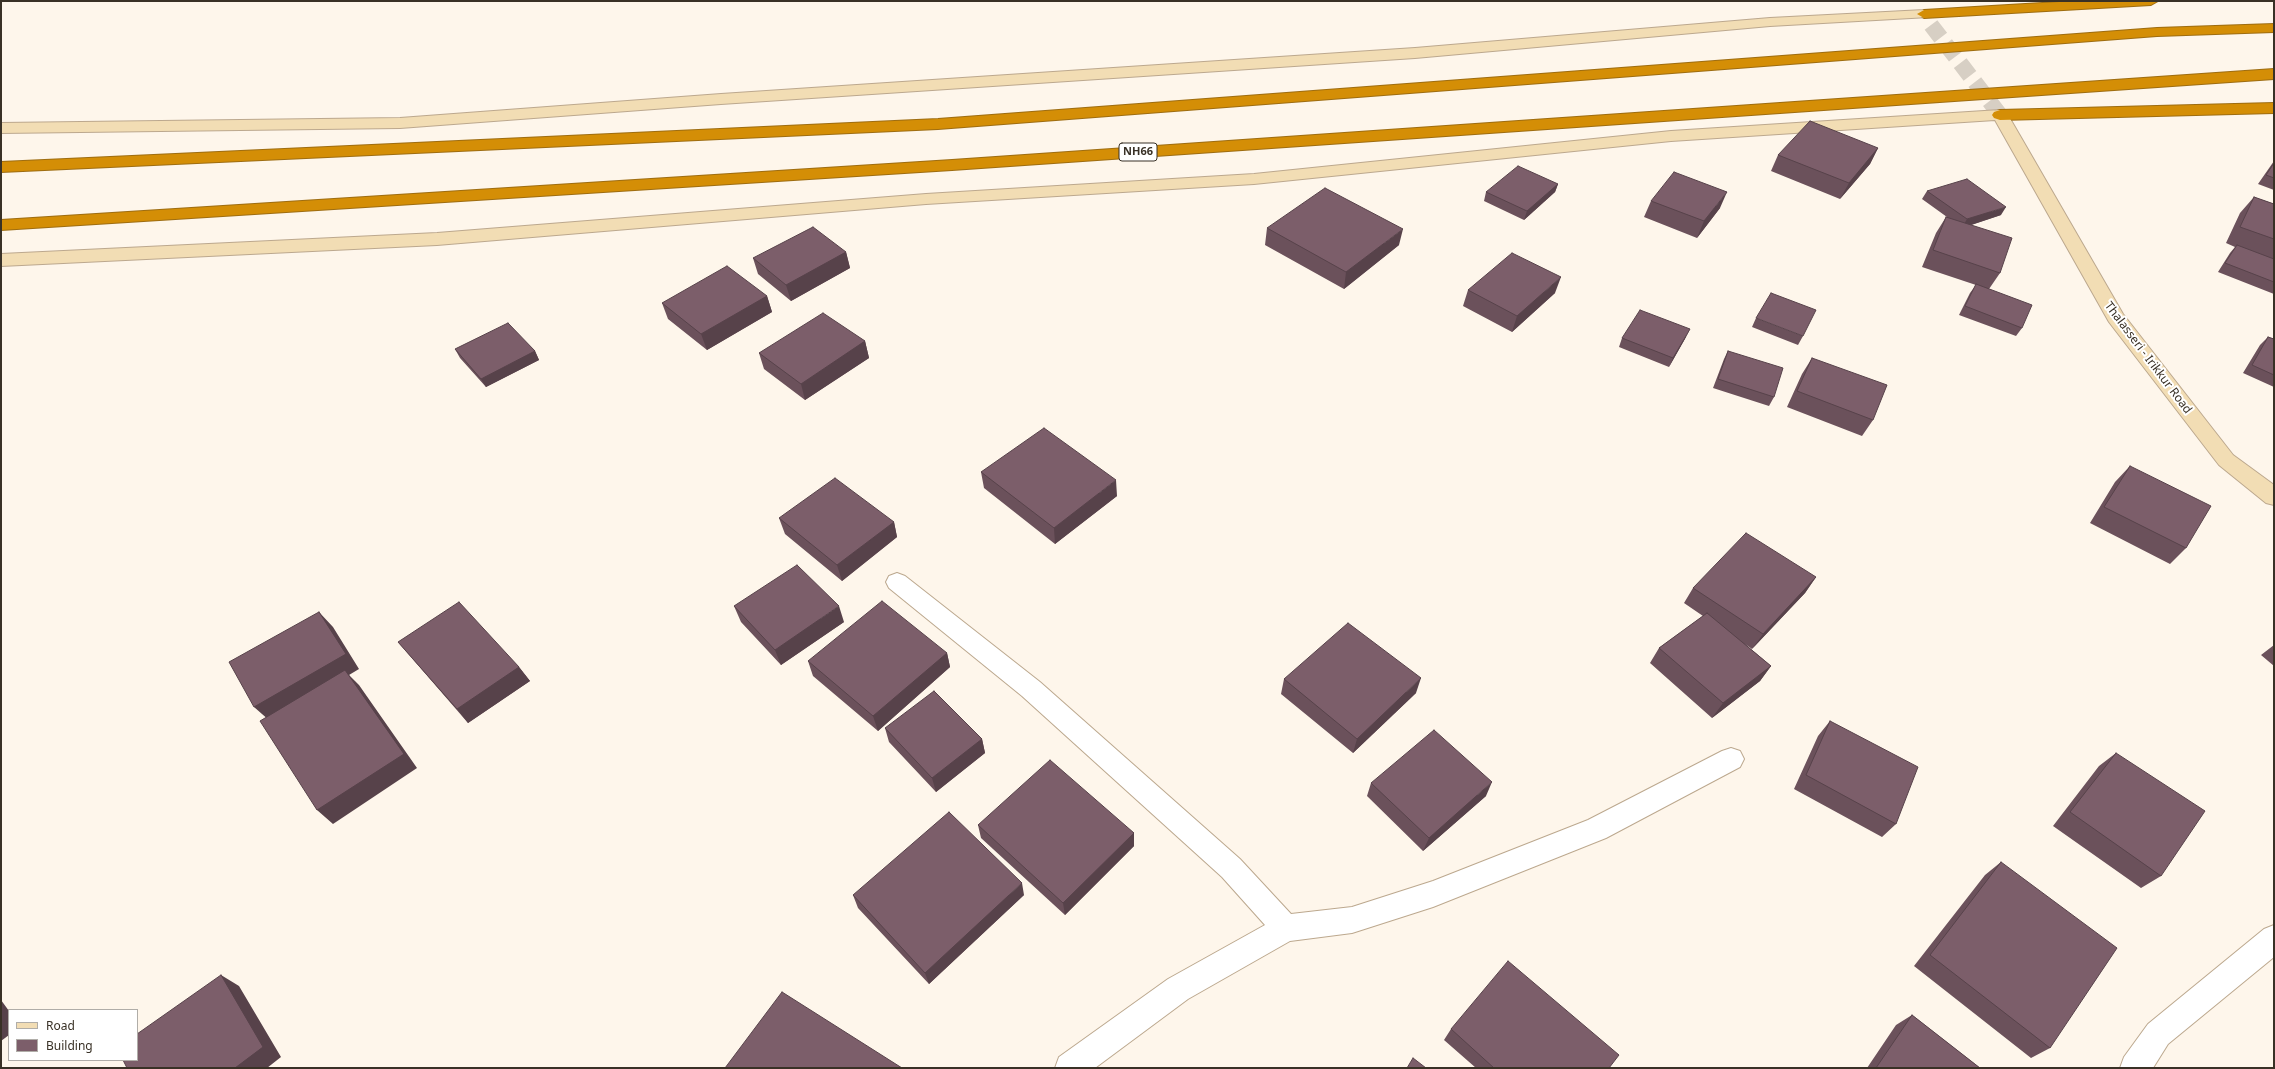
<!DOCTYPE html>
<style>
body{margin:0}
#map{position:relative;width:2275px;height:1069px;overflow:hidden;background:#fef6eb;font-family:"Noto Sans",sans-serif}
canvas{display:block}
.frame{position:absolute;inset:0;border:2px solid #393126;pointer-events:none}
.legend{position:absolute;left:8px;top:1009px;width:130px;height:52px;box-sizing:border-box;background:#fff;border:1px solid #b0ada8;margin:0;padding:5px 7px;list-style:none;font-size:12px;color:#393126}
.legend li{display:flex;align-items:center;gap:8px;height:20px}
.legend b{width:20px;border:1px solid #b0ada8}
</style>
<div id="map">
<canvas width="2275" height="1069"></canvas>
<div class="frame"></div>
<ul class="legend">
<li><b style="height:5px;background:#f2ddb4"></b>Road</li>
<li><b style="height:11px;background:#7c5e6a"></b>Building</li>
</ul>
</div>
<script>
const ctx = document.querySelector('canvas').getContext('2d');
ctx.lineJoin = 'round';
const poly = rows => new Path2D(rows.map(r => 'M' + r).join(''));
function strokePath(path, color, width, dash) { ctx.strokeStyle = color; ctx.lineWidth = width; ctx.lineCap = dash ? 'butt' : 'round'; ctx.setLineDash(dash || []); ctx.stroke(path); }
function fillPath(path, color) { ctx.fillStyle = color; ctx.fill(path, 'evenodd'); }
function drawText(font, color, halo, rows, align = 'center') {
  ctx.font = font + ' "Noto Sans",sans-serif'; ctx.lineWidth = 4; ctx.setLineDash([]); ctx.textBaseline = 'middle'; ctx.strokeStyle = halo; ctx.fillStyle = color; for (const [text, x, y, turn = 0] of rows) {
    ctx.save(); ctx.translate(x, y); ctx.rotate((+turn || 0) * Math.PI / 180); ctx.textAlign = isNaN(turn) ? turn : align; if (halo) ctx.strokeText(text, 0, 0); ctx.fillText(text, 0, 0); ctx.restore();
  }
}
strokePath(poly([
 [1931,25,2000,115]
]), '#d7cfc4', 16, [16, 8]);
const street = poly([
 [897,573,905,576,1040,682,1240,859,1291,914,1352,907,1433,881,1588,820,1722,751,1731,748,1740,751,1744,759,1740,767,1606,838,1433,907,1352,933,1290,941,1188,999,1095,1068,1055,1068,1059,1057,1168,979,1265,925,1222,877,1022,696,889,588,886,582,889,576,897,573],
 [2274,925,2274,957,2168,1044,2153,1068,2120,1068,2124,1057,2148,1024,2264,929,2274,925]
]);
const secondary = poly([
 [1924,10,1929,11,1931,14,1929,17,1770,26,1415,58,721,104,400,128,1,133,1,123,400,118,721,94,1415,48,1770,18,1924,10],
 [2000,110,2006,112,2008,115,2123,314,2233,455,2274,485,2274,505,2266,503,2219,465,2109,322,1995,120,1671,141,1254,184,926,204,437,245,1,266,1,254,437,233,926,194,1254,174,1671,131,2000,110]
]);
const highway = poly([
 [2076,1,2158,1,2151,5,1924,18,1917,14,1924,10,2076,1],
 [2274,24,2274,32,2157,36,938,129,1,172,1,162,938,119,2157,28,2274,24],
 [2274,69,2274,79,952,170,1,230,1,220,952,160,2274,69],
 [2274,103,2274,113,2000,120,1994,118,1992,115,1994,112,2000,110,2274,103]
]);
strokePath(street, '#bca88e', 2);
strokePath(secondary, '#bca88e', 2);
strokePath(highway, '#9e6d11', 2);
fillPath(street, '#fff');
fillPath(secondary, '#f2ddb4');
fillPath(highway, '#d48e06');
fillPath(poly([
 [1878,148,1870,164,1840,199,1771,171,1778,155],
 [2274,161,2274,190,2258,184],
 [1558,184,1555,192,1524,220,1484,201,1486,192],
 [1927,191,2001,215,1971,225,2000,273,1989,289,2022,328,2016,336,1959,315,1970,293,1976,285,1922,267,1936,233,1946,217,1947,217,1922,199],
 [2254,197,2274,204,2274,294,2218,272,2230,253,2235,247,2226,243,2240,213],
 [1651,201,1720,208,1697,238,1644,217],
 [1267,228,1399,245,1344,289,1265,245],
 [846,252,850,268,791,301,758,274,753,258],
 [1468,290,1555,293,1512,332,1463,306],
 [767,296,772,312,707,350,668,319,662,303],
 [1756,318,1803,336,1798,345,1752,327],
 [1686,337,1669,367,1619,347,1622,338],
 [2268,337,2274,339,2274,387,2243,373,2260,345],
 [865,341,869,358,805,400,764,369,759,353],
 [455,349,535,351,539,360,486,387,460,358],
 [1728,351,1774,397,1769,406,1713,388,1724,359],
 [1812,358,1873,420,1862,436,1787,407,1802,374],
 [2130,466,2186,548,2170,564,2090,523,2115,482],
 [981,472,1117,496,1055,544,984,488],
 [779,518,894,522,897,537,842,581,785,534],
 [1816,577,1805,593,1752,649,1745,644,1771,666,1760,681,1712,718,1650,663,1659,648,1703,616,1684,603,1693,588],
 [734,606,844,622,781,665,741,622],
 [398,642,519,667,530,681,468,723],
 [2274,645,2274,666,2261,655],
 [947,653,950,667,878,731,813,676,808,661],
 [1284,679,1416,693,1353,753,1281,694],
 [1830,721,1896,824,1882,837,1794,789,1818,736],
 [885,728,982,739,985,753,936,792,889,742],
 [2116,753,2161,876,2141,888,2053,826,2099,766],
 [1371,783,1486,796,1423,851,1367,796],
 [978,825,1134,833,1134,846,1065,915,981,838],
 [2001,862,2050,1048,2031,1058,1914,966,1985,875],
 [853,895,1024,895,929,984,858,908],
 [1912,1015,1980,1068,1867,1068,1896,1025],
 [1451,1029,1609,1068,1476,1068,1444,1040]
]), '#6b515b');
fillPath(poly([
 [1878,148,1870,164,1840,199,1849,183],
 [1558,184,1555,192,1524,220,1527,211],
 [1727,192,1720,208,1697,238,1704,221],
 [2006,207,2001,215,1962,228,1967,219],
 [1403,229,1399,245,1344,289,1346,272],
 [846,252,850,268,791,301,786,285],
 [1561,277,1555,293,1512,332,1517,316],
 [767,296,772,312,707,350,701,334],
 [1690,329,1686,337,1669,367,1673,358],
 [865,341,869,358,805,400,801,384],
 [535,351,539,360,486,387,481,379],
 [1116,480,1117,496,1055,544,1054,528],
 [894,522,897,537,842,581,837,565],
 [1816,577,1805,593,1752,649,1763,634],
 [839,606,844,622,781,665,775,650],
 [319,612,333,627,359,669,349,675,359,685,417,768,333,824,317,810,270,721,254,707],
 [947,653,950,667,878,731,873,716],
 [1771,666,1760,681,1712,718,1723,703],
 [519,667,530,681,468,723,457,709],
 [1421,678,1416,693,1353,753,1357,739],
 [982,739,985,753,936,792,932,778],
 [1492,782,1486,796,1423,851,1429,838],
 [1134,833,1134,846,1065,915,1063,903],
 [1022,883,1024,895,929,984,925,973],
 [221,975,239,986,281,1057,267,1068,235,1068],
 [1,1000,9,1011,9,1035,1,1041]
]), '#57424a');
const building = poly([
 [1810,121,1878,148,1849,183,1778,155,1810,121],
 [2274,163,2274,178,2266,175,2274,163],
 [1518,166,1558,184,1527,211,1486,192,1518,166],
 [1674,172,1727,192,1704,221,1651,201,1674,172],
 [1967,179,2006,207,1967,219,1927,191,1967,179],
 [1325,188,1403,229,1346,272,1267,228,1325,188],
 [2254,197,2274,204,2274,239,2240,227,2254,197],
 [1946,217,2012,238,2000,273,1933,250,1946,217],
 [813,227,846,252,786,285,753,258,813,227],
 [2237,245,2274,259,2274,282,2225,263,2237,245],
 [1512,253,1561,277,1517,316,1468,290,1512,253],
 [727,266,767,296,701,334,662,303,727,266],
 [1976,284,2032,305,2022,328,1965,306,1976,284],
 [1771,293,1816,310,1803,336,1756,318,1771,293],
 [1640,310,1690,329,1673,358,1622,338,1640,310],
 [823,313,865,341,801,384,759,353,823,313],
 [508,323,535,351,481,379,455,349,508,323],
 [2268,337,2274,339,2274,375,2252,365,2268,337],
 [1728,351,1783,368,1774,397,1718,379,1728,351],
 [1812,358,1887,385,1873,420,1797,391,1812,358],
 [1044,428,1116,480,1054,528,981,472,1044,428],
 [2130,466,2211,506,2186,548,2104,507,2130,466],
 [835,478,894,522,837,565,779,518,835,478],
 [1746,533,1816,577,1763,634,1693,588,1746,533],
 [797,565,839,606,775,650,734,606,797,565],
 [882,601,947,653,873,716,808,661,882,601],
 [459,602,519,667,457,709,398,642,459,602],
 [319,612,346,654,254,707,229,662,319,612],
 [1707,613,1771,666,1723,703,1659,648,1707,613],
 [1348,623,1421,678,1357,739,1284,679,1348,623],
 [345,670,404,754,317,810,260,721,345,670],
 [934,691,982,739,932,778,885,728,934,691],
 [1830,721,1918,767,1896,824,1806,775,1830,721],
 [1434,730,1492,782,1429,838,1371,783,1434,730],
 [2116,753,2205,811,2161,876,2070,812,2116,753],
 [1050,760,1134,833,1063,903,978,825,1050,760],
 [949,812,1022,883,925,973,853,895,949,812],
 [2001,862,2117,948,2050,1048,1930,955,2001,862],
 [1508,961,1619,1055,1609,1068,1494,1068,1451,1029,1508,961],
 [221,975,263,1047,235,1068,127,1068,123,1060,137,1060,137,1034,221,975],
 [782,992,902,1068,725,1068,782,992],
 [1912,1015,1980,1068,1876,1068,1912,1015],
 [1413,1058,1426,1068,1407,1068,1413,1058]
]);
fillPath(building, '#7c5e6a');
strokePath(building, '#57424a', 1);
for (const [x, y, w] of [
 [1138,152,38]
]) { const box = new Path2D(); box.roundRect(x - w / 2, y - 9, w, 18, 3); ctx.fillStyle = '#fff'; ctx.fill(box); strokePath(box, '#393126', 1); }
drawText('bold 11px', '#393126', null, [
 ["NH66",1138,152]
]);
drawText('12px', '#393126', '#fff', [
 ["Thalasseri - Irikkur Road",2148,358,53]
]);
</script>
